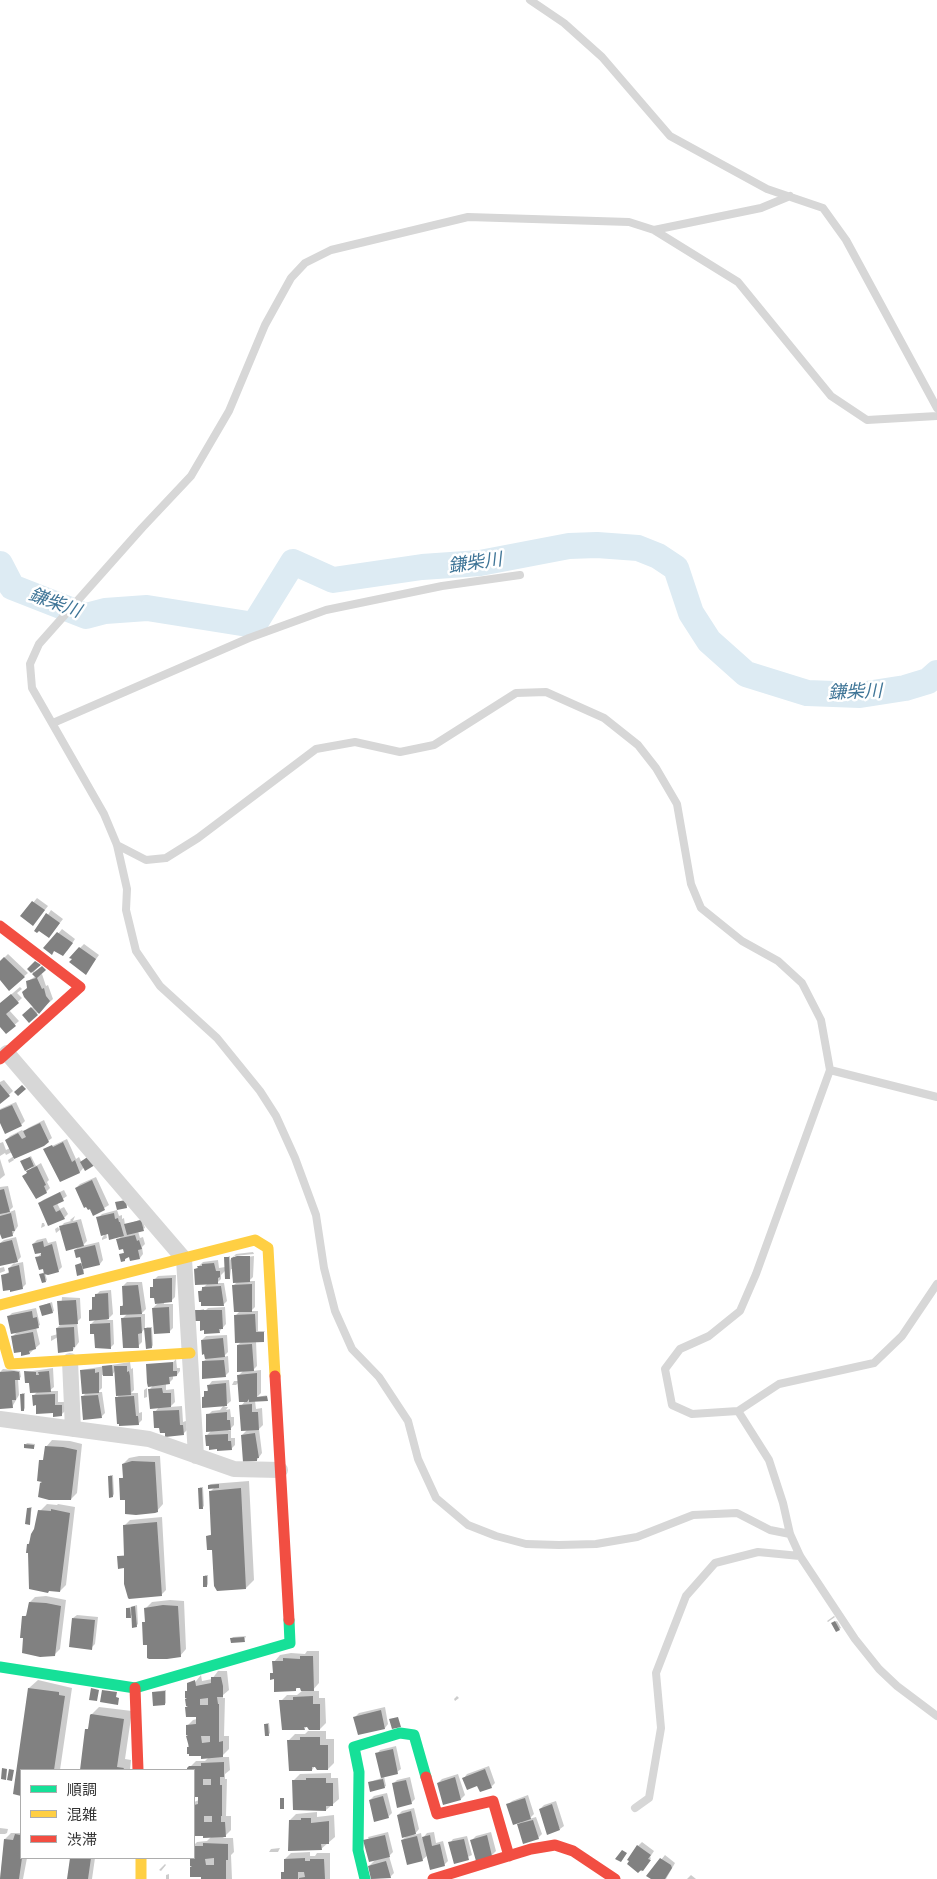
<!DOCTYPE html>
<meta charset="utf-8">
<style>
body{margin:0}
#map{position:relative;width:937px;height:1879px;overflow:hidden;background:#fff;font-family:"Public Sans","Noto Sans JP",sans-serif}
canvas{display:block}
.legend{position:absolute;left:20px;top:1769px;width:175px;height:90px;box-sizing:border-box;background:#fff;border:1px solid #adadad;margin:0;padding:6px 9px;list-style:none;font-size:15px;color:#333}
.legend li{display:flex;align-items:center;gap:10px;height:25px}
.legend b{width:25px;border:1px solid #adadad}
</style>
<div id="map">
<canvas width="937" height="1879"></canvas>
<ul class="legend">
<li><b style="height:6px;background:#16e098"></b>順調</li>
<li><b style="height:6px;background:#ffcf43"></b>混雑</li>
<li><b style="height:6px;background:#f24e42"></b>渋滞</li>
</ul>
</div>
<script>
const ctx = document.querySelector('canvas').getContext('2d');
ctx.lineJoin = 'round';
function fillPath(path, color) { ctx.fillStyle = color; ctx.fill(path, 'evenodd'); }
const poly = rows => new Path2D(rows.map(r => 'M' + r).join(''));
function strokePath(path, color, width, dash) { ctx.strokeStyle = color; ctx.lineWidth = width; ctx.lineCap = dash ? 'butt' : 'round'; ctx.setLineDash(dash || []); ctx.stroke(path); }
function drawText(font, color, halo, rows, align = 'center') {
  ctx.font = font + ' "Public Sans","Noto Sans JP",sans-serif'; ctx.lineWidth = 5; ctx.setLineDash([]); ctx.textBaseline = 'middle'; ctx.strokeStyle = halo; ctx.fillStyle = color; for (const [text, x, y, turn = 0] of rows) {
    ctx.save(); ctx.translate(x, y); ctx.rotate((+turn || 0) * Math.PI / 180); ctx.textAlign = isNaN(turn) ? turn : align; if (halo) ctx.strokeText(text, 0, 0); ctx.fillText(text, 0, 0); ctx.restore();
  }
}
fillPath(poly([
 [37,898,48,906,37,920,22,916],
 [51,910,63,919,52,933,39,929],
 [62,929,75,939,67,951,54,950,49,945],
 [84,944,99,955,86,973,71,957],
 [8,954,28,973,9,989,0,979,0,962],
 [41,963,34,972,36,976,42,974,46,986,48,985,53,999,29,1021,24,1015,34,1006,28,981,36,976,29,969],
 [20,987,22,989,17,993,22,998,9,1010,19,1021,6,1032,0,1025,0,1004],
 [4,1080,13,1091,0,1103,0,1082],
 [16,1102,25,1121,21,1125,0,1120,0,1109],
 [44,1120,52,1138,48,1141,13,1158,14,1160,9,1163,8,1160,14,1156,12,1152,6,1155,5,1153,0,1156,0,1143,3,1142,6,1150,10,1148,6,1140,10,1136,22,1130,24,1132,28,1128],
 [67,1139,76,1159,79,1157,84,1167,80,1172,61,1181,50,1147],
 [31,1156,36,1166,41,1163,49,1180,47,1182,50,1188,46,1192,24,1176,34,1165,23,1160],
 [0,1159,5,1175,0,1179],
 [96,1177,109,1205,93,1215,76,1188,80,1184],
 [8,1186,13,1207,7,1213,15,1210,18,1226,13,1234,3,1237,0,1232,0,1187],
 [64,1190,67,1196,57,1203,60,1209,64,1207,68,1214,64,1218,39,1204,43,1200],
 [117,1210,119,1216,122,1215,122,1219,124,1218,125,1225,142,1219,145,1228,138,1231,140,1238,143,1237,145,1244,142,1247,143,1254,140,1258,130,1256,126,1257,125,1260,120,1255,125,1252,124,1248,118,1240,122,1235,109,1233,98,1218,102,1214],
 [75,1216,73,1221,81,1219,87,1241,82,1246,99,1242,103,1260,100,1264,83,1268,84,1271,83,1273,76,1266,83,1263,81,1255,75,1250,80,1245,61,1229,56,1233,55,1229,58,1227,59,1229,64,1223,71,1221,70,1220],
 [42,1223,44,1223,45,1226,41,1228],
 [106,1233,107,1238,102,1240,102,1238],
 [16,1237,21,1257,14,1264,23,1262,26,1284,22,1288,2,1277,10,1271,9,1268,16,1261,0,1265,0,1243,4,1240],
 [46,1238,48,1243,56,1241,62,1267,58,1271,45,1273,47,1280,46,1281,41,1274,45,1272,37,1258,44,1250,33,1244,37,1240],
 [253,1252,254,1254,234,1256,234,1259,254,1256,253,1277,249,1281,255,1281,255,1307,251,1311,258,1311,258,1331,265,1331,256,1341,257,1366,252,1371,261,1370,261,1393,257,1397,268,1395,255,1401,256,1409,262,1408,263,1425,259,1429,262,1453,257,1460,242,1435,248,1429,241,1406,246,1400,239,1382,236,1385,232,1385,234,1381,239,1381,239,1375,244,1370,238,1345,242,1341,235,1316,240,1311,234,1285,238,1281,233,1269,231,1269,230,1277,226,1270,221,1275,221,1279,217,1283,224,1283,227,1301,223,1305,199,1292,208,1283,195,1270,203,1262,218,1260,219,1268,225,1267,225,1258,230,1256,230,1260,236,1254],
 [4,1267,5,1271,0,1273,0,1268],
 [176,1275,175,1297,171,1301,164,1302,164,1304,173,1304,173,1328,169,1332,153,1308,159,1302,151,1288,155,1286,154,1280,158,1276],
 [127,1282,142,1282,146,1309,141,1314,145,1314,145,1328,142,1332,142,1342,138,1346,122,1319,127,1314,121,1307,124,1303,123,1286],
 [111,1290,113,1314,107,1320,113,1320,114,1344,111,1347,95,1332,91,1324,96,1319,90,1310,94,1307,93,1298,100,1291],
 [62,1297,80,1298,81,1318,77,1322,79,1342,73,1350,58,1337,51,1341,51,1336,58,1334,57,1328,62,1323,60,1323],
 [52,1302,54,1311,52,1312,41,1306],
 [225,1307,226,1324,219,1332,201,1318,196,1311,204,1309,204,1312,208,1308],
 [36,1308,40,1325,36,1327,40,1344,30,1353,12,1337,17,1332,8,1317,12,1313],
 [147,1327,152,1327,153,1345,152,1347,146,1328],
 [227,1335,228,1352,223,1357,228,1356,229,1372,225,1376,203,1362,206,1359,202,1340,206,1336],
 [176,1359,177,1368,180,1368,180,1371,177,1375,173,1375,173,1379,169,1383,166,1383,166,1390,174,1389,175,1402,170,1407,182,1406,183,1422,186,1421,187,1430,183,1434,155,1412,159,1407,150,1389],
 [130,1362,131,1369,133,1368,133,1371,134,1390,131,1393,138,1393,139,1413,142,1412,142,1420,138,1424,117,1398,120,1394,115,1371,112,1375,102,1375,102,1388,98,1392,102,1392,105,1413,101,1417,83,1396,86,1393,81,1370],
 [53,1368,54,1387,49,1391,58,1391,58,1402,65,1402,65,1411,61,1415,37,1404,33,1396,38,1391,26,1372],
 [3,1369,20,1371,21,1377,18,1379,19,1395,12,1407,0,1393,0,1372],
 [229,1380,231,1401,224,1407,228,1407,226,1410,230,1409,231,1417,234,1417,234,1425,228,1431,231,1430,231,1438,235,1438,235,1445,231,1449,206,1436,212,1430,208,1415,212,1411,220,1410,224,1405,203,1397,209,1388,209,1385,212,1381],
 [147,1388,147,1397,144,1398,144,1390],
 [22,1393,25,1393,25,1408,24,1410,21,1395],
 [52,1440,70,1441,82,1444,77,1493,71,1499,44,1481,40,1460,44,1460,46,1447],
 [27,1443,35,1444,35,1446,34,1448,26,1444],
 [139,1456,160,1456,163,1504,157,1511,128,1498,120,1479,124,1477,123,1464,129,1458],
 [110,1475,113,1475,114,1494,113,1496,109,1477],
 [249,1481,254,1580,246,1588,207,1536,213,1534,211,1491,215,1487,209,1485,211,1484],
 [200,1487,203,1487,204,1506,203,1507,199,1489],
 [47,1504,57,1505,58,1504,75,1507,66,1585,60,1591,28,1545,36,1528,40,1511],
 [30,1507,32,1507,29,1524,28,1508],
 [162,1517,166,1590,160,1596,125,1567,118,1556,124,1555,124,1526,130,1520],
 [205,1575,208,1575,208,1584,207,1586,204,1577],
 [46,1596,66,1600,60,1649,54,1655,23,1617,27,1615,29,1603,35,1597],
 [170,1600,184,1601,186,1649,180,1656,148,1643,143,1623,146,1621,146,1608,152,1602],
 [137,1605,138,1624,136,1626,133,1614,130,1617,127,1608],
 [77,1615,98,1617,95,1644,91,1648,73,1618],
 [834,1616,835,1617,828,1622,827,1621],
 [837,1621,841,1628,839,1629,834,1622],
 [246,1636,244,1641,232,1638,233,1637],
 [307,1651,319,1651,319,1683,312,1691,319,1691,319,1698,325,1698,326,1723,320,1729,308,1726,304,1729,281,1701,287,1695,297,1695,302,1691,302,1687,298,1687,295,1690,275,1678,272,1674,274,1671,274,1662,280,1655,291,1653,305,1654],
 [218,1671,227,1671,229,1690,223,1695,223,1698,225,1698,224,1736,229,1736,229,1749,221,1757,229,1757,230,1770,225,1774,225,1779,227,1779,226,1816,231,1816,231,1830,223,1838,233,1838,234,1852,231,1855,232,1879,202,1879,202,1876,193,1866,191,1859,194,1858,194,1845,197,1842,207,1841,211,1837,204,1834,194,1834,194,1802,199,1800,199,1796,194,1796,194,1770,189,1770,189,1768,196,1761,205,1761,209,1757,188,1747,191,1734,187,1726,193,1720,197,1719,197,1716,187,1707,188,1706,187,1705,187,1692,201,1675,202,1681,212,1679],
 [38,1680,72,1688,60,1770,21,1770,21,1794,14,1793,29,1688],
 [166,1690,166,1703,165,1704,154,1692],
 [457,1696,459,1698,455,1701,454,1699],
 [99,1707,132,1711,125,1759,131,1760,130,1770,85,1770,87,1730,89,1727,91,1715],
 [385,1707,388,1724,385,1728,355,1717,359,1713],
 [267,1723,269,1723,270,1733,268,1735,265,1724],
 [308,1731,326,1731,326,1739,334,1739,334,1763,328,1769,315,1766,312,1770,289,1740,295,1734,305,1734],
 [396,1746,401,1769,397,1772,384,1776,386,1786,384,1787,369,1782,382,1778,377,1754,380,1750],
 [489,1766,495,1783,491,1787,464,1778,467,1774],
 [331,1773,331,1778,338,1778,339,1799,326,1810,294,1780,300,1774],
 [458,1774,465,1795,461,1799,438,1783,442,1779],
 [410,1777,415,1799,411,1803,393,1784,397,1780],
 [387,1793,392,1813,388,1817,370,1800,374,1796],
 [528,1795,534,1814,529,1819,536,1817,542,1834,538,1838,518,1825,523,1820,508,1805,512,1801],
 [556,1801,564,1826,560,1829,540,1809,544,1805],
 [414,1808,419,1829,414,1835,421,1833,422,1839,427,1833,434,1832,436,1843,443,1841,448,1861,444,1865,428,1855,422,1860,402,1840,408,1835,398,1815,402,1811],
 [317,1812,317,1817,334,1815,335,1837,321,1849,290,1820,296,1814],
 [0,1828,8,1829,7,1833,5,1834,0,1834],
 [388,1832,393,1852,389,1856,394,1873,390,1877,372,1879,369,1866,376,1859,368,1837],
 [491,1832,496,1851,492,1855,472,1840,476,1836],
 [11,1833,21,1833,21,1858,27,1858,23,1879,0,1879,5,1839],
 [467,1836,472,1855,455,1863,450,1843,453,1839],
 [642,1842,654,1851,650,1857,651,1858,641,1873,642,1871,638,1871,638,1846],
 [280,1848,278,1852,269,1852,271,1849],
 [310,1852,310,1856,315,1856,317,1853,330,1853,330,1879,282,1879,282,1873,285,1871,285,1859,291,1853],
 [665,1855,675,1863,666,1879,653,1879,648,1876],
 [71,1858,95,1858,92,1879,68,1879],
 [165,1864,166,1865,161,1871,159,1870],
 [169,1874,169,1879,166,1879,166,1875],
 [691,1875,696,1879,687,1879]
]), '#0003');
strokePath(poly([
 [0,564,12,587,86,616,105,611,147,608,254,625,293,562,333,580,422,567,480,563,569,546,597,545,638,548,658,556,676,568,691,613,709,641,746,674,807,693,860,695,905,688,928,681,937,673]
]), '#ddebf3', 26);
fillPath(poly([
 [32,901,45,910,33,926,20,916],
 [46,913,60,923,49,938,39,931,37,933,34,931],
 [57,932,73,943,63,956,54,951,52,955,43,948],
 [79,947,96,959,86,975,69,962,72,959,69,958],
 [4,957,25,977,9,991,0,980,0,961],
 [35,961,41,965,31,973,27,969],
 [42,966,46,970,37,978,42,989,44,988,46,996,50,1001,39,1014,24,997,22,992,27,988,26,981,36,978,32,974],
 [11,994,19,1003,6,1014,16,1026,6,1034,0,1027,0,1003],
 [31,1007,38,1015,29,1023,22,1015],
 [0,1084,10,1096,0,1104],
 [22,1085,26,1089,18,1096,14,1092],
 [12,1105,22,1126,5,1134,0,1123,0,1110],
 [40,1123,49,1142,44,1146,14,1159,5,1140,18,1133,22,1139,26,1137,23,1131],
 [63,1142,72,1162,75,1160,80,1173,60,1182,43,1149,52,1145,53,1147],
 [89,1156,95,1165,85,1171,80,1162],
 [30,1157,34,1166,25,1171,20,1161],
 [37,1166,46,1185,44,1186,47,1193,36,1199,22,1176,27,1173,26,1171],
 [92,1180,105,1210,93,1216,90,1209,88,1210,86,1207,84,1208,75,1188],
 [4,1189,10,1212,0,1214,0,1190],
 [60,1192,64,1201,53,1206,56,1212,60,1210,65,1219,48,1226,38,1203],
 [126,1200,127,1208,117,1210,115,1202],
 [11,1213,15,1231,12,1231,13,1236,2,1239,0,1234,0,1216],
 [114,1213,115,1219,118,1218,119,1222,120,1222,124,1236,109,1240,108,1234,101,1236,96,1217],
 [141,1220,144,1231,127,1235,124,1224],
 [77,1222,84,1246,66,1251,59,1226],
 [135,1235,137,1241,139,1240,142,1249,138,1250,140,1259,130,1261,129,1257,125,1259,125,1261,121,1262,119,1254,124,1253,123,1249,119,1250,116,1239],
 [12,1240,18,1262,0,1266,0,1243],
 [43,1241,44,1247,52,1244,59,1272,48,1275,44,1274,43,1269,39,1270,35,1257,41,1256,41,1253,35,1254,32,1244],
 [95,1245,100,1265,83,1269,80,1257,76,1258,74,1250],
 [237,1256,250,1256,250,1282,233,1283,231,1258],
 [224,1257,229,1257,230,1279,225,1279],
 [81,1263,84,1274,77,1276,75,1265],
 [214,1263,216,1271,220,1271,220,1277,218,1278,218,1284,195,1285,194,1269,198,1268,197,1266,202,1266,202,1264],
 [19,1265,23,1289,10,1292,10,1290,3,1291,1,1275,9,1273,8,1268],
 [44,1273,46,1282,42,1283,39,1274],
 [172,1278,172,1302,155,1304,154,1298,150,1298,150,1287,153,1287,153,1279],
 [252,1284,252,1312,234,1312,232,1285],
 [138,1285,142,1314,120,1315,120,1306,123,1306,122,1286],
 [221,1286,224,1306,201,1306,201,1302,199,1302,198,1291,202,1291,202,1287],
 [108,1293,109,1319,89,1321,89,1310,92,1310,92,1297,95,1297,95,1294],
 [76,1300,78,1324,59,1325,57,1301],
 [50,1303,53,1313,42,1316,39,1306],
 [169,1307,170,1333,154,1334,152,1308],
 [195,1310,222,1310,223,1329,219,1329,220,1333,204,1334,204,1330,200,1331,200,1321,195,1321],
 [32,1311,33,1318,37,1317,39,1328,11,1334,7,1316],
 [255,1314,256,1332,264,1332,264,1342,235,1343,234,1315],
 [141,1317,142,1333,138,1334,139,1348,123,1348,121,1318],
 [110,1323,111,1349,95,1348,94,1334,90,1334,90,1324],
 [74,1327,75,1347,73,1347,73,1351,58,1353,56,1328],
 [144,1328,151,1328,152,1348,146,1349],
 [33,1332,36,1349,29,1351,30,1354,21,1356,21,1352,14,1353,11,1336],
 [223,1338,225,1357,205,1359,204,1354,202,1355,201,1340],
 [252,1344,254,1371,237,1372,237,1345],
 [224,1360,226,1377,202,1379,202,1361],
 [173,1362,173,1371,177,1371,177,1376,169,1377,170,1384,148,1387,147,1383,151,1383,147,1383,146,1364],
 [112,1365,113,1376,103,1376,102,1366],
 [114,1366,127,1366,127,1372,129,1371,130,1376,131,1395,116,1396],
 [95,1369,95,1373,99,1372,99,1393,82,1394,80,1370],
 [14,1371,19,1372,20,1380,15,1380,16,1400,12,1400,13,1408,0,1409,0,1372],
 [24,1371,36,1372,36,1375,39,1375,38,1372,49,1371,51,1392,30,1393,29,1383,25,1383],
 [257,1373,257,1397,267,1396,268,1401,249,1402,249,1399,247,1402,239,1402,237,1375],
 [226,1383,227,1406,202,1408,202,1397,204,1397,204,1391,208,1391,207,1385],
 [162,1388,163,1393,171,1393,171,1407,150,1409,148,1389],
 [20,1394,24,1394,24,1411,21,1411],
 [55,1394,55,1405,62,1405,62,1416,53,1417,53,1413,36,1414,36,1405,33,1406,32,1395],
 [98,1395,102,1418,83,1420,81,1396],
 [134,1396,136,1416,138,1416,139,1425,119,1426,119,1424,117,1424,115,1397],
 [252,1404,252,1412,258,1412,259,1430,241,1431,239,1405],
 [179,1410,180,1425,183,1425,184,1435,165,1437,165,1433,160,1433,159,1428,154,1428,153,1411],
 [227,1412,227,1420,230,1420,231,1430,206,1432,206,1414],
 [255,1433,259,1458,257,1458,257,1461,243,1462,241,1435],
 [228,1434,228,1441,231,1441,232,1450,217,1451,217,1449,209,1450,209,1446,206,1446,205,1435],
 [24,1444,34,1445,34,1449,24,1448],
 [45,1446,63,1447,77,1450,71,1500,49,1500,38,1497,40,1483,42,1482,37,1481,39,1460,43,1460],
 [132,1461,155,1462,158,1512,155,1513,136,1515,125,1514,125,1500,120,1500,119,1478,123,1478,122,1464],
 [108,1476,112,1476,113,1497,109,1498],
 [219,1484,219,1488,208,1489,208,1485],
 [198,1488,202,1488,203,1509,199,1509],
 [241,1488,246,1589,217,1591,214,1586,212,1550,207,1550,206,1536,211,1535,209,1491],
 [27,1508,31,1508,30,1525,25,1524],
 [51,1509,70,1513,60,1592,49,1591,48,1593,29,1589,28,1553,26,1553,27,1544,29,1544,31,1534,34,1529,38,1510,51,1511],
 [157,1522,162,1596,129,1599,128,1598,124,1584,124,1568,118,1569,117,1556,124,1556,123,1525],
 [203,1576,207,1576,207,1587,203,1587],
 [29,1602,46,1603,61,1606,55,1656,40,1657,22,1653,23,1638,20,1638,22,1616,26,1616],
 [163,1605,178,1606,181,1657,167,1659,149,1659,147,1658,147,1645,143,1645,142,1622,145,1622,144,1608],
 [135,1606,137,1627,132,1628,131,1607],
 [126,1608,130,1608,131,1618,126,1618],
 [72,1618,95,1620,92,1650,69,1647],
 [835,1621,840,1630,836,1632,831,1623],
 [244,1637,245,1642,231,1643,230,1638],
 [300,1656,313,1656,314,1691,301,1691,300,1688,296,1688,296,1691,274,1692,274,1679,270,1680,270,1673,273,1673,272,1661,283,1661,283,1658,300,1659],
 [211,1677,221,1677,223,1686,223,1697,217,1697,218,1704,219,1704,219,1742,223,1741,223,1757,201,1759,201,1756,189,1756,189,1754,187,1754,187,1747,189,1747,186,1736,188,1735,186,1735,186,1725,196,1724,196,1717,186,1717,185,1707,188,1707,186,1706,185,1699,187,1699,185,1698,185,1691,187,1691,187,1683,195,1680,196,1686,211,1683],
 [208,1698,208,1705,200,1705,200,1699],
 [201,1736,210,1736,210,1742,202,1743],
 [28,1688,59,1692,59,1695,65,1696,54,1770,21,1770,21,1796,13,1794],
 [91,1688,99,1690,97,1701,89,1700],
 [102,1690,117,1692,116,1697,119,1698,118,1705,100,1702],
 [165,1691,165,1705,153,1706,152,1692],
 [313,1696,313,1704,320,1704,320,1730,309,1730,307,1727,304,1727,305,1730,282,1730,279,1700,293,1700,293,1697],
 [381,1710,385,1729,358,1735,353,1717],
 [91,1714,124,1719,117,1767,124,1768,123,1770,80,1770,85,1729,88,1729,90,1715],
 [398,1717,401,1727,392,1729,389,1719],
 [264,1724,268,1724,269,1736,265,1736],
 [300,1737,320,1737,320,1745,328,1745,328,1770,317,1770,315,1767,312,1767,312,1771,289,1771,287,1740,300,1740],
 [393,1749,398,1774,381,1778,375,1753],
 [224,1762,224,1777,220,1777,220,1785,222,1785,222,1816,221,1816,221,1822,225,1822,226,1837,203,1838,203,1836,194,1836,194,1805,198,1804,198,1797,194,1797,194,1770,187,1770,187,1768,189,1766,201,1766,201,1763],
 [203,1779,211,1779,211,1785,203,1785],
 [204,1816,212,1816,212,1822,204,1822],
 [2,1768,7,1769,6,1780,1,1779],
 [9,1769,14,1770,12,1781,7,1780],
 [485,1769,492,1788,480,1792,477,1786,467,1790,462,1778],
 [455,1777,461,1800,443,1805,437,1783],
 [306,1778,326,1778,326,1783,333,1783,333,1806,326,1806,326,1811,293,1810,292,1780,306,1780],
 [383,1779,385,1788,370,1792,368,1782],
 [406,1780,412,1804,397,1808,392,1783],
 [383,1796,389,1818,374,1822,369,1800],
 [280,1798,284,1798,284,1809,280,1809],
 [525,1798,531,1819,513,1825,506,1804],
 [552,1804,560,1830,547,1835,539,1809],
 [411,1811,416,1834,402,1838,397,1815],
 [301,1818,311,1818,311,1823,329,1821,329,1844,321,1844,322,1850,288,1851,289,1820,301,1820],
 [533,1820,539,1839,523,1844,517,1824],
 [15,1834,21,1835,22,1858,19,1879,0,1879,4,1839,13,1840],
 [385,1835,390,1857,369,1862,363,1840],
 [430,1835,432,1846,440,1844,445,1866,430,1870,422,1837],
 [487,1835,492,1856,476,1861,470,1840],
 [417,1836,423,1861,407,1865,401,1840],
 [464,1839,469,1860,454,1864,448,1842],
 [203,1843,228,1844,228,1860,226,1860,226,1879,201,1879,201,1877,190,1877,190,1867,192,1867,190,1866,190,1859,194,1858,194,1846,203,1846],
 [214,1858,214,1865,206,1865,205,1859],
 [637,1845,651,1855,648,1859,651,1860,643,1871,641,1870,638,1873,627,1864,629,1861,627,1860],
 [622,1850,627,1853,621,1862,615,1859],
 [70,1858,91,1858,88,1879,67,1879],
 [305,1858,305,1861,310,1861,310,1859,324,1859,325,1879,299,1879,299,1878,305,1877,304,1872,298,1872,298,1879,281,1879,281,1872,284,1872,284,1859],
 [660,1858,671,1865,672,1868,665,1879,651,1879,646,1876],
 [386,1861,391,1878,371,1879,368,1866]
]), '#818181');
strokePath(poly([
 [530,0,564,23,602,57,670,136,767,189,823,208,846,240,937,408],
 [654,230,761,208,790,196],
 [53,723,249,638,326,610,442,586,520,575],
 [117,845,146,860,166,858,198,838,316,749,355,742,400,752,434,745,516,693,546,692,604,718,638,745,656,768,677,804,691,884,701,908,742,941,778,961,802,983,821,1020,830,1070,756,1274,740,1311,709,1336,680,1349,665,1369,672,1405,692,1414,738,1411,779,1384,874,1363,902,1336,937,1284],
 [830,1070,937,1097],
 [738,1411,769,1460,783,1503,790,1534,800,1556,855,1639,879,1669,897,1686,937,1716],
 [790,1534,770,1530,737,1513,693,1515,637,1537,596,1544,559,1545,526,1544,496,1536,468,1525,436,1498,418,1459,408,1421,379,1377,352,1349,335,1311,324,1268,316,1215,295,1158,276,1116,260,1091,217,1038,160,986,136,951,126,910,127,889,117,845,104,814,32,688,30,664,39,644,142,528,191,476,229,411,265,325,291,278,305,263,331,250,468,217,629,222,654,230,738,282,831,396,867,420,937,416],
 [635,1808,649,1798,661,1728,656,1673,686,1596,715,1563,758,1552,800,1556]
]), '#d7d7d7', 8);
strokePath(poly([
 [7,1053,184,1259,196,1456],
 [70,1361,73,1429],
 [0,1419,149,1439,234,1469,280,1470]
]), '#d7d7d7', 16);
strokePath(poly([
 [0,1667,135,1688,290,1643,289,1620],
 [365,1879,358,1850,359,1772,354,1747,400,1733,414,1735,426,1777]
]), '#16e098', 11);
strokePath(poly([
 [0,1305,255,1240,268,1248,275,1376],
 [0,1329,10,1364,190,1353],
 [141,1858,141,1879]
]), '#ffcf43', 11);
strokePath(poly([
 [0,926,80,987,0,1059],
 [275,1376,289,1620],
 [135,1688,138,1770],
 [426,1777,437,1814,493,1801,509,1856],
 [433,1879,531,1849,555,1845,573,1851,615,1879]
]), '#f24e42', 11);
drawText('italic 18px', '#3f7597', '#fff', [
 ["鎌柴川",475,563,-8],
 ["鎌柴川",55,603,20],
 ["鎌柴川",855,692,-2]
]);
</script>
